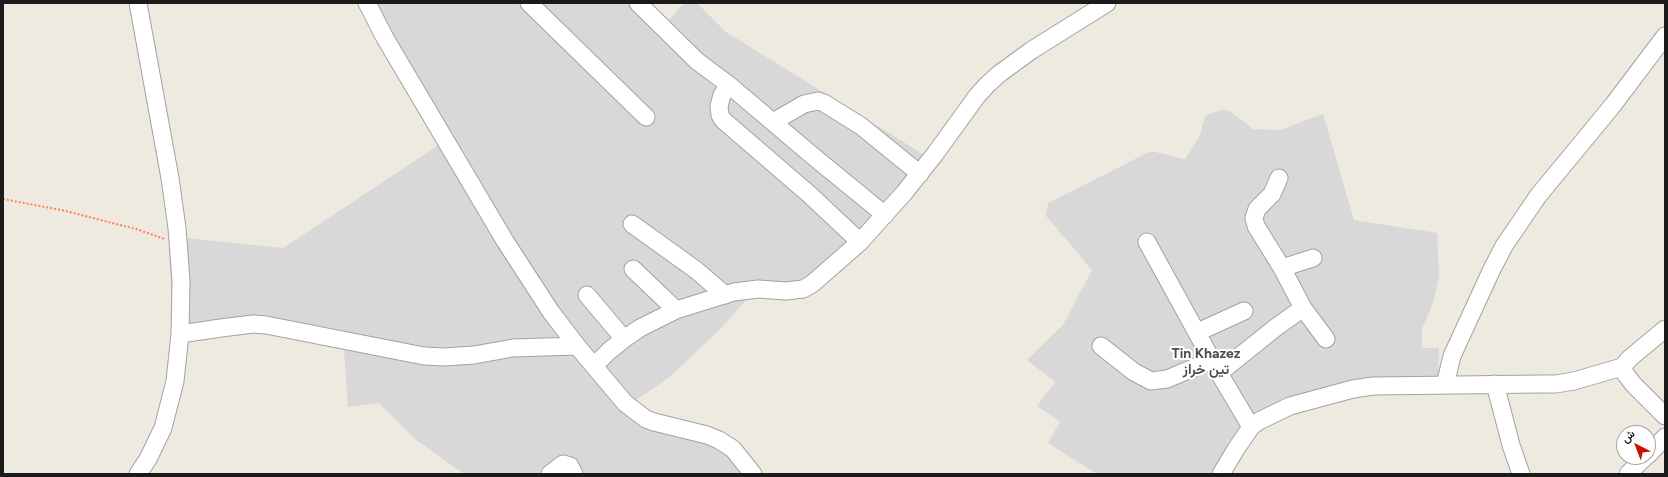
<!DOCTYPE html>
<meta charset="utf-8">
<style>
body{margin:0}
#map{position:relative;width:1668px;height:477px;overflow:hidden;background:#eeeadf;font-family:Figtree,Vazirmatn,sans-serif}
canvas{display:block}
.frame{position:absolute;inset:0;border:4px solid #1b1b1b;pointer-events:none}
.north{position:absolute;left:1616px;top:425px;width:40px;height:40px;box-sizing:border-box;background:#fff;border:1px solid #a4a4a4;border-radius:50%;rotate:318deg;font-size:11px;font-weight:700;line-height:16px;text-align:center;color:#1b1b1b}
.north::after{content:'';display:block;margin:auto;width:14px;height:18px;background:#c61400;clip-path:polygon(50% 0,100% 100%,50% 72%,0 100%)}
</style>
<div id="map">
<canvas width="1668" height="477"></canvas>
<div class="frame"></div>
<div class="north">ش</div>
</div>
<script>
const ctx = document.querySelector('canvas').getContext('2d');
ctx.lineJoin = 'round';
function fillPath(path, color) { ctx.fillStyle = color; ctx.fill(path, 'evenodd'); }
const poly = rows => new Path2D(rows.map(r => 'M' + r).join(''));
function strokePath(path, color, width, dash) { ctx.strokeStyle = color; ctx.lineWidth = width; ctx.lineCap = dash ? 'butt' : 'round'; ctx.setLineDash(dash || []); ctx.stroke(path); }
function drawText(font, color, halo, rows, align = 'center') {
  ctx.font = font + ' Figtree,Vazirmatn,sans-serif'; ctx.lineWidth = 4; ctx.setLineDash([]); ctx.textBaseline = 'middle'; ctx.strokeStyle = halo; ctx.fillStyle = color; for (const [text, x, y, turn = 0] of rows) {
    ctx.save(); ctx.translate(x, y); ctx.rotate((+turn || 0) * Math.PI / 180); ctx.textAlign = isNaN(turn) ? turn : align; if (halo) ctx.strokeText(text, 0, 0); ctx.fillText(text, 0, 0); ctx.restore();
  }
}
fillPath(poly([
 [364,3,638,3,662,28,684,3,697,3,726,32,926,156,911,176,832,259,799,286,758,287,721,328,671,376,626,407,719,441,750,474,464,474,415,439,379,403,348,407,343,337,209,324,174,326,169,255,176,237,283,248,440,144],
 [1221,110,1230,111,1253,129,1280,130,1323,114,1354,220,1437,233,1439,275,1434,301,1422,329,1422,348,1439,348,1438,382,1402,381,1250,422,1229,441,1211,474,1097,474,1048,443,1060,422,1037,406,1055,382,1027,360,1063,325,1092,270,1046,216,1048,203,1151,151,1185,159,1200,135,1205,116]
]), '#d9d8d8');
const minor = poly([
 [367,3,385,38,505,241,551,312,577,346,625,403,634,410,646,419,654,422,707,435,719,440,733,449,753,474],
 [529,3,646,117],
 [638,3,697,61,729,85],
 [773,122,804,104,818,101,824,103,861,126,920,174],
 [1279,178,1272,194,1257,209,1254,218,1256,226,1282,268,1303,308,1326,339],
 [632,224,696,270,725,295],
 [860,242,810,195,723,120,720,115,719,106,722,95,729,85,814,157,885,215],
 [1147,242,1219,373],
 [1282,268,1313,258],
 [633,269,676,310],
 [587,295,624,339],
 [1198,332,1244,311],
 [180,334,221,328,253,324,266,325,424,356,444,357,474,355,513,348,577,346],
 [1101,346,1134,372,1151,381,1167,379,1212,360],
 [594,366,609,351,624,339,640,328,676,310,734,292,758,289,786,291,803,289,812,284,860,242,904,193,935,154,977,96,987,85,999,74,1032,50,1107,3],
 [1622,367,1624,372,1633,384,1665,416],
 [1495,384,1511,445,1521,474],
 [1445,385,1452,356,1492,269,1504,246,1538,196,1613,105,1665,36],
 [1251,427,1219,373,1275,328,1303,308],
 [1648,455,1665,437],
 [138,474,148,459,163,428,175,381,180,334,181,281,177,228,170,178,138,3],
 [550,474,563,464,570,466,574,474],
 [1221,474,1236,449,1251,427,1259,421,1290,406,1353,389,1373,386,1541,384,1556,384,1574,381,1622,367,1630,358,1665,329],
 [1628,474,1645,457]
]);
strokePath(minor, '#a2a2a2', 19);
strokePath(poly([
 [3,199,66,211,136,229,165,239]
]), '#ff805f', 2, [2, 2]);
strokePath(minor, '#fff', 17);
drawText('bold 14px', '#4e4e4e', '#fff', [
 ["Tin Khazez",1206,354],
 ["تين خراز",1206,370]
]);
</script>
